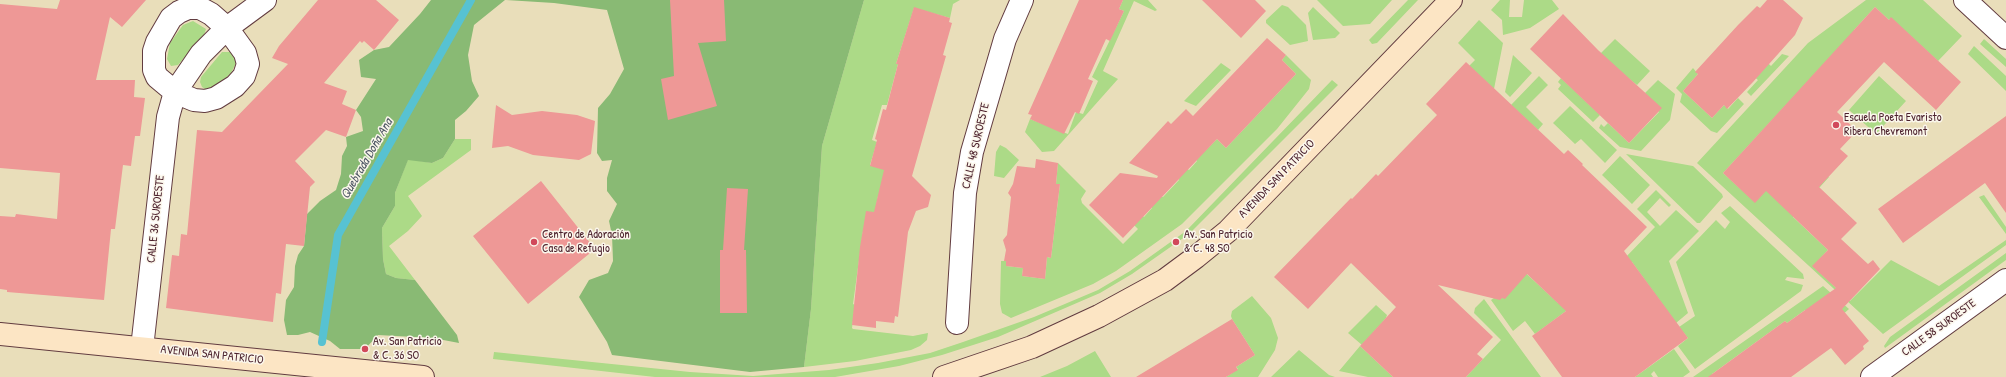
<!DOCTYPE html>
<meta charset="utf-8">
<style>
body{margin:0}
canvas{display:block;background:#e9deba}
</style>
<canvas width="2006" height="377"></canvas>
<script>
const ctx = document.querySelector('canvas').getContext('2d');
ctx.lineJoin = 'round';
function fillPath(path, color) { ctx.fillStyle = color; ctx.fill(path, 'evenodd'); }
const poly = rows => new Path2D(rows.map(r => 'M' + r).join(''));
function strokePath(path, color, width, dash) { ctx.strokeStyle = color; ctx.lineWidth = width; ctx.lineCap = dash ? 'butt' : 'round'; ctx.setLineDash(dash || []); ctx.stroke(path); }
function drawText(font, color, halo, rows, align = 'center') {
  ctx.font = font + ' "Patrick Hand",sans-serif'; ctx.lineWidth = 3; ctx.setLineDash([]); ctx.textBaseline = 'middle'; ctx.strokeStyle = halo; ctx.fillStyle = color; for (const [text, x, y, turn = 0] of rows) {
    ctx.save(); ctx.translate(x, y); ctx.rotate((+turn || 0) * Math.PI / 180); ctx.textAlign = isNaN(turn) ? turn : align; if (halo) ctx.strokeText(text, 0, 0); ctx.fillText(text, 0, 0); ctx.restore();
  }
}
fillPath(poly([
 [864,0,960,0,953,4,950,18,914,8,896,64,898,64,887,105,882,105,872,140,877,142,870,165,906,176,878,196,875,212,863,231,853,304,855,305,852,328,853,329,913,336,928,333,927,340,920,346,911,350,855,361,804,367,811,309,822,146],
 [1123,0,1148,0,1157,10,1155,11,1134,1,1103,71,1118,79,1054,151,1042,152,1025,132,1030,119,1068,134,1076,112,1083,114,1098,81,1092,77,1124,11,1119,9],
 [1317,0,1392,0,1370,24,1343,26],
 [1408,0,1418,0,1377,43,1372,44,1369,40],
 [1500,0,1510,0,1509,17,1522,17,1524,0,1552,0,1559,9,1530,28,1503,35,1502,20,1491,10],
 [1866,0,1923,0,1962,36,1938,61,1891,18,1889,20,1875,7,1854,30,1869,43,1847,39,1723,173,1755,202,1801,152,1829,177,1793,217,1828,250,1813,266,1850,301,1891,260,1939,286,2006,240,2006,245,1883,334,1697,163,1808,43],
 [1282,5,1288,7,1306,25,1308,41,1290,45,1266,23,1266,20],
 [1313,7,1340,33,1335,38,1313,40,1308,13],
 [1479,20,1503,43,1494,89,1469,66,1475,60,1458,43],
 [193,21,206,29,204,35,178,65,171,66,167,59,170,43,183,25],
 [1615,39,1650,71,1637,85,1599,55],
 [1984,39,2006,59,2006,67,1980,44],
 [1974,46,2006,76,2006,91,1968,54],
 [222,52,230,52,236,57,236,63,231,73,224,80,207,90,202,87,200,82,201,77],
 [1782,54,1789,56,1751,96,1747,92,1758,80,1752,75,1765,60,1771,66],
 [1286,55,1311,80,1309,89,1277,129,1182,224,1116,271,1093,284,1011,318,1002,313,1000,304,1001,261,1006,261,1006,266,1023,268,1022,276,1045,279,1047,257,1051,258,1060,184,1056,184,1058,163,1086,191,1081,199,1082,203,1123,244,1138,229,1132,223,1141,214,1144,217,1152,208,1150,206,1160,196,1163,197,1179,180,1177,177,1186,168,1189,170,1197,161,1194,157,1206,150,1217,139,1226,148,1296,74,1282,60],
 [1513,55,1532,73,1510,97,1505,92],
 [1221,63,1231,70,1196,106,1184,101],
 [1693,68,1698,74,1683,91,1712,118,1724,105,1728,109,1738,98,1744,104,1717,133,1711,131,1680,102,1682,94,1676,88],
 [1539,76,1548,85,1526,107,1543,124,1538,130,1511,105],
 [1879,76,1906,101,1876,134,1849,110],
 [1561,78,1600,115,1593,122,1558,89,1561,85,1558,82],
 [1332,80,1338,85,1189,234,1132,274,1100,293,998,337,942,355,899,366,835,377,655,377,493,359,494,352,690,372,753,376,829,370,878,363,930,353,963,342,1034,317,1098,290,1130,271,1186,231],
 [1658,80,1675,94,1670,120,1641,151,1620,147,1599,128,1601,124,1604,127,1608,123,1629,143,1659,112,1642,96],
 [1570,106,1617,150,1605,163,1581,139,1575,144,1553,123],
 [455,139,471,139,471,150,408,196,422,216,408,231,389,246,415,280,396,278,386,274,383,259,382,228,395,206,395,193,408,159,432,163,443,158],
 [1000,145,1006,148,1019,160,1004,178,994,176,996,152],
 [1626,154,1693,166,1722,194,1723,197,1700,223,1697,223],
 [1620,156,1650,185,1632,204,1602,175],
 [1656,190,1671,205,1669,207,1660,198,1647,212,1660,226,1676,210,1699,231,1669,261,1688,313,1676,323,1632,262,1535,334,1525,321,1513,331,1491,300,1494,298,1517,265,1558,303,1623,260,1655,227,1637,209],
 [1984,195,2006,227,2006,234,1979,197],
 [1730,206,1803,274,1804,279,1787,277,1785,280,1803,285,1801,291,1695,369,1678,346,1688,338,1679,327,1695,316,1676,262,1716,220,1725,229,1730,222,1721,213],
 [2006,253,2006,260,1885,348,1884,346,1890,337],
 [1823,286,1849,309,1831,325,1825,337,1805,310,1787,323,1785,321,1712,374,1714,377,1693,377],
 [1252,296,1271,318,1278,338,1275,350,1258,377,1226,377,1238,369,1236,367,1255,355,1232,319,1231,316,1232,311],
 [1484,299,1541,377,1466,377,1501,340,1474,313,1475,308],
 [1376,305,1387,315,1386,318,1362,345,1348,333],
 [1360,346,1393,377,1368,377,1339,371],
 [1674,349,1690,372,1683,377,1658,377,1654,371,1651,374,1653,377,1635,377],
 [1299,350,1329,375,1335,377,1271,377],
 [1095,351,1111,377,1040,377,1067,366]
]), '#acda87');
fillPath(poly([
 [431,0,505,0,474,25,468,55,472,81,479,96,466,111,455,120,455,139,443,158,432,163,408,160,395,193,395,206,382,228,383,259,386,274,396,278,415,280,457,335,459,343,433,338,378,335,365,349,340,349,330,341,310,332,298,335,287,335,284,320,286,300,294,287,295,266,298,255,304,246,307,214,320,201,336,190,341,174,342,156,347,146,346,137,363,131,361,117,356,110,376,79,361,77,359,60,374,50,389,47,420,14],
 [506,0,864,0,822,146,811,309,804,367,750,372,612,355,607,342,579,297,589,280,608,273,613,261,612,235,609,221,617,204,607,191,607,178,612,160,602,161,597,153,598,108,610,94,624,69,607,10,554,3]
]), '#89ba74');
strokePath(poly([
 [322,342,338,235,471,0]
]), '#57c2d2', 8);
fillPath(poly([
 [60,0,146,0,122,27,110,17,96,80,135,80,134,97,145,98,140,136,135,136,131,166,123,165,115,229,111,229,104,300,7,292,7,290,0,289,0,216,15,217,16,214,57,219,60,173,0,168,0,4,57,9],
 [318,0,376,0,399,20,374,50,364,41,362,43,360,41,324,83,347,91,342,104,356,110,346,137,326,130,295,161,315,182,310,187,304,246,286,244,281,294,276,293,273,322,166,308,172,255,179,256,181,234,187,235,197,130,222,132,288,64,272,58,279,46],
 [670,0,724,0,726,41,698,43,717,106,668,120,661,79,674,76],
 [1079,0,1123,0,1119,9,1124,11,1110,41,1106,39,1088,79,1093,81,1079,114,1075,112,1064,134,1030,119,1032,115,1028,114],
 [1202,0,1255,0,1266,11,1241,38],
 [1767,0,1783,0,1803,18,1795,35,1753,82,1727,109,1724,105,1712,118,1683,91,1698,74,1695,72,1738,25,1757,6,1760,8],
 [914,7,950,18,949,22,952,23,943,55,946,56,912,176,931,195,928,207,916,211,908,232,898,317,895,316,894,323,876,321,876,328,852,325,860,247,866,211,874,212,884,170,870,166,877,140,875,139,883,109,886,110,898,64,896,64],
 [1875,7,1889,20,1891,17,1961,82,1936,110,1884,62,1837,112,1857,131,1840,149,1848,156,1819,187,1857,223,1841,239,1868,264,1873,260,1880,269,1842,309,1869,341,1863,346,1864,349,1845,365,1831,348,1791,377,1708,377,1785,321,1787,323,1836,288,1812,266,1828,250,1766,191,1755,203,1723,173],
 [1563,14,1598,50,1662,108,1629,143,1530,49],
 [1267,38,1286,55,1282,60,1296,74,1226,148,1217,139,1123,238,1089,205,1120,173,1157,178,1158,176,1129,163,1168,121,1171,124,1186,109,1193,116],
 [1466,62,1564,154,1568,150,1583,164,1582,165,1647,227,1624,251,1688,338,1635,377,1562,377,1532,336,1566,311,1527,274,1505,299,1502,298,1500,300,1438,285,1493,337,1477,354,1483,359,1466,377,1393,377,1360,346,1396,307,1351,263,1308,309,1274,277,1351,198,1352,199,1376,174,1378,176,1437,115,1426,104],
 [496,105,512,115,542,111,577,115,595,121,591,154,579,160,533,155,508,146,492,148],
 [2006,116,2006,213,1985,183,1903,243,1878,209],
 [1036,159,1058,163,1056,184,1060,184,1057,208,1051,258,1047,257,1045,279,1022,276,1023,268,1006,266,1006,261,1004,261,1006,250,1003,240,1007,235,1011,197,1008,193,1013,184,1017,166,1035,168],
 [541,181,595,249,528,304,473,236],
 [727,188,748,189,744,250,746,250,747,313,720,313,720,250,723,250],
 [1232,319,1255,355,1236,367,1238,370,1226,377,1136,377]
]), '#ee9896');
const street = poly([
 [1965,0,2006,38],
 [188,8,200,8,211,14,227,28,245,53,248,64,244,76,235,86,216,98,205,101,194,100,175,92,157,77,154,70,154,51,157,42,171,18,179,12,188,8],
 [957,323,965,193,972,152,1005,39,1022,0],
 [142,348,168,117,175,92,201,54,227,28,265,0],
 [1872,377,2006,280]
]);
const secondary = poly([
 [0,334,423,377],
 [944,377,1032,347,1099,316,1165,280,1196,257,1228,231,1451,0]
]);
strokePath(street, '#623c40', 24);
strokePath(secondary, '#623c40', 24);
strokePath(street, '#fff', 22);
strokePath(secondary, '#fce5c4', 22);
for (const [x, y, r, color] of [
 [1836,125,4,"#d1495b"],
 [534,242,4,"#d1495b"],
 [1176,242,4,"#d1495b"],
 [365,349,4,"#d1495b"]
]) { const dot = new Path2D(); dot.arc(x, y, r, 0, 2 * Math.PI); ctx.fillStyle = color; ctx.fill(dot); strokePath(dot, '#fbf7ec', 1.5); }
drawText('12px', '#4a1f2b', '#fbf7ec', [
 ["Escuela Poeta Evaristo",1844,118],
 ["Ribera Chevremont",1844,132],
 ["Centro de Adoración",542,235],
 ["Casa de Refugio",542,249],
 ["Av. San Patricio",1184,235],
 ["& C. 48 SO",1184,249],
 ["Av. San Patricio",373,342],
 ["& C. 36 SO",373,356]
], 'left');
drawText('12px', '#4a1f2b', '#fbf7ec', [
 ["CALLE 48 SUROESTE",976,146,-77],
 ["AVENIDA SAN PATRICIO",1277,179,-46],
 ["CALLE 36 SUROESTE",156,219,-84],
 ["CALLE 58 SUROESTE",1939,328,-36],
 ["AVENIDA SAN PATRICIO",212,355,6]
]);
drawText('italic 13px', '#4f5865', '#fbf7ec', [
 ["Quebrada Doña Ana",367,159,-60]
]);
</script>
